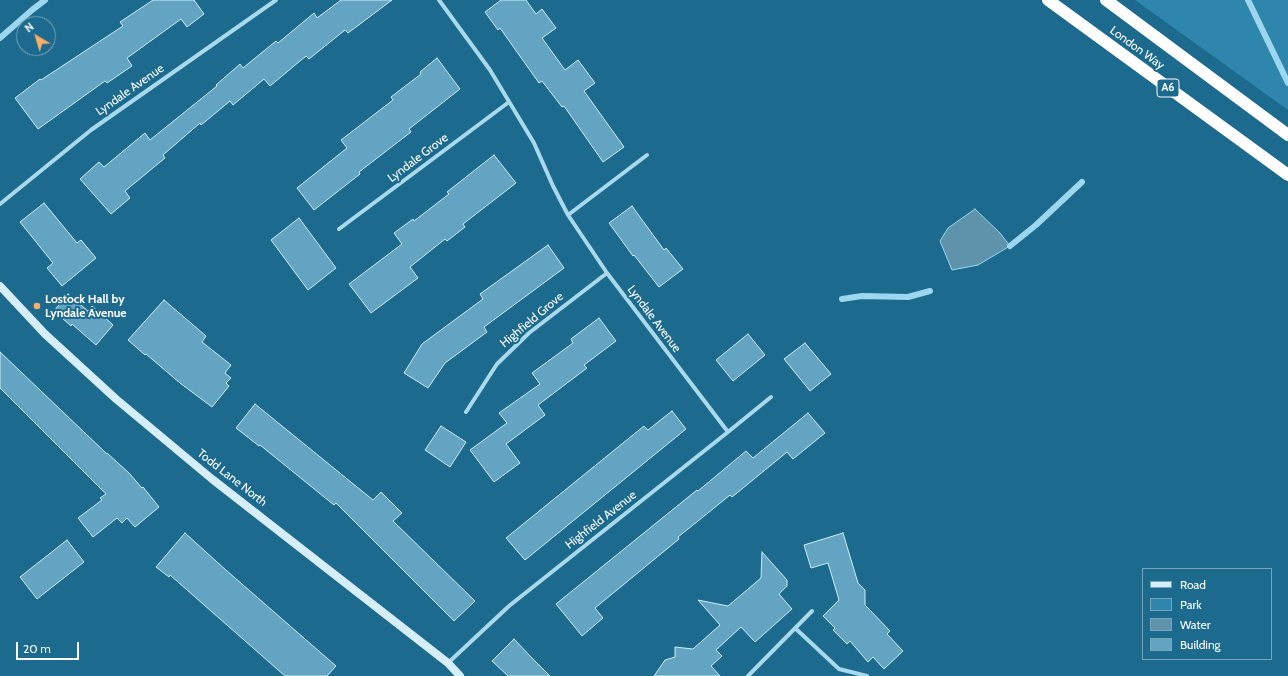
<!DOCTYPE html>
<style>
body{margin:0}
#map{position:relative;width:1288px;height:676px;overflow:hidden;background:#1c6a8e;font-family:Cabin,sans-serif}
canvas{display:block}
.legend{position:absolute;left:1142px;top:568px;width:130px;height:92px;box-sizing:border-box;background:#1c6a8e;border:1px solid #77a6bb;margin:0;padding:5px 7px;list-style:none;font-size:12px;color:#fff}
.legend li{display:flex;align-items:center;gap:8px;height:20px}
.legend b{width:20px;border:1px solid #77a6bb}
.north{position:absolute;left:16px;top:16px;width:40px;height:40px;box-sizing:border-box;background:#1c6a8e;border:1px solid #77a6bb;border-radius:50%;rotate:322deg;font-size:11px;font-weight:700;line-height:16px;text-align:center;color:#fff}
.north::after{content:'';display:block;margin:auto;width:14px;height:18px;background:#feae67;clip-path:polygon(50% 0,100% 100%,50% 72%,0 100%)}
.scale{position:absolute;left:16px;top:642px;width:63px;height:18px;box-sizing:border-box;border:2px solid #fff;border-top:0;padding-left:5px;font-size:12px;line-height:14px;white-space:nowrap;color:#fff;-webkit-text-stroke:3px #1c6a8e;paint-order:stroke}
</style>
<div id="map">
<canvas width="1288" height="676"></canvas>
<ul class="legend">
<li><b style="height:5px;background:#d6eefa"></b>Road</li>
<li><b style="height:11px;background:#2f86ac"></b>Park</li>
<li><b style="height:11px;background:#5e93ab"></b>Water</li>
<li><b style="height:11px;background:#62a4c2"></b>Building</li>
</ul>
<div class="north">N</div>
<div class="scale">20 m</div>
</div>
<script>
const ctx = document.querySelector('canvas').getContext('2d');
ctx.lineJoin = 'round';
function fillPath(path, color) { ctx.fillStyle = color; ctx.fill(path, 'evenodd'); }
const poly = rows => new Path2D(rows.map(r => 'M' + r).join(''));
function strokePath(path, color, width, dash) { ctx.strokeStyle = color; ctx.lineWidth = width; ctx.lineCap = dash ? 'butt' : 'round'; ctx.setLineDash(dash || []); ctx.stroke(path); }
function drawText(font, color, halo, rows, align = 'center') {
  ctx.font = font + ' Cabin,sans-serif'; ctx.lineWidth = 4; ctx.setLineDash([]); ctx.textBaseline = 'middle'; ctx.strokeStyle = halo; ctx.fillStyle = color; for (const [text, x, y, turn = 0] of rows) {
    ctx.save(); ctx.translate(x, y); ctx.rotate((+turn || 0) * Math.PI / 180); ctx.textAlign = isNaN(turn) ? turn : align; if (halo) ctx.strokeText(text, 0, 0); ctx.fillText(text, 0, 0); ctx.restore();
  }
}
fillPath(poly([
 [1135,0,1288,0,1288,110]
]), '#2f86ac');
const water = poly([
 [975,209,1000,233,1010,246,978,265,952,270,940,241,948,228,975,209]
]);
fillPath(water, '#5e93ab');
strokePath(water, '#9dd7ef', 1);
strokePath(poly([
 [1248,0,1288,83],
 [0,38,32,10,45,0],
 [1010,246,1036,225,1082,182],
 [842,299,862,296,908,297,930,291]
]), '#9dd7ef', 6);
const building = poly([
 [153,0,194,0,204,14,187,27,181,19,127,58,132,66,107,83,105,81,38,129,15,98,40,79,41,80,123,26,120,22,153,0],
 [341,0,392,0,348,33,345,30,309,59,306,56,270,86,264,79,233,105,230,101,201,125,200,123,163,155,165,158,125,191,130,198,111,214,80,179,99,162,104,167,145,133,150,140,217,86,216,85,240,64,243,68,276,41,278,43,314,13,317,18,341,0],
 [501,0,526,0,536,14,542,9,556,28,542,38,565,70,578,60,595,83,584,91,624,147,603,162,564,106,562,107,542,81,539,83,500,28,498,30,485,12,501,0],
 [437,58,460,89,409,129,411,132,359,172,360,174,314,210,297,188,347,148,341,140,393,100,391,97,421,74,420,72,437,58],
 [494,155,516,183,463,224,465,227,447,241,445,239,410,267,418,278,371,313,349,284,402,244,394,233,413,219,414,221,449,194,447,192,494,155],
 [44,203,77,243,81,240,96,258,62,286,47,268,53,263,20,222,44,203],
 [632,206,664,250,666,248,683,269,659,287,634,255,633,256,609,223,632,206],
 [299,218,336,268,308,290,271,240,299,218],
 [548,245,564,268,484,327,487,332,445,363,428,388,404,373,422,344,483,299,480,294,548,245],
 [68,294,88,311,92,306,113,325,96,345,72,324,71,326,54,311,68,294],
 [164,300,206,336,202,342,231,365,225,373,231,378,226,383,229,386,212,407,180,383,146,354,145,355,128,340,164,300],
 [599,318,616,341,584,365,587,368,538,405,545,415,506,444,520,463,494,482,470,450,507,423,499,413,540,384,532,373,573,343,571,339,599,318],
 [748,334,765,355,733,381,716,360,748,334],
 [805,343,831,374,810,391,784,359,805,343],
 [0,352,107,454,107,453,129,473,142,488,143,487,159,507,135,527,127,518,122,523,117,518,93,537,78,518,102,500,100,498,106,494,0,388,0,352],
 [255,404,373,500,381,492,402,513,393,521,475,601,454,621,336,503,334,505,260,445,259,446,236,428,255,404],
 [672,411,686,429,525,560,506,538,644,426,648,430,672,411],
 [808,413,825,433,793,459,787,452,732,497,730,495,698,521,678,537,679,539,595,608,603,618,582,636,556,604,697,490,698,491,746,451,753,458,808,413],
 [441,426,466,442,450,467,425,450,441,426],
 [185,533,227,571,336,666,327,676,285,676,170,575,169,577,156,567,185,533],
 [843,533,858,583,865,590,865,605,890,631,887,634,903,651,884,669,873,657,868,662,850,641,847,644,833,630,835,628,823,616,839,600,828,563,811,568,804,545,843,533],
 [67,540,84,562,37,599,20,577,67,540],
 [762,552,787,580,787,586,779,594,792,609,755,642,741,627,716,650,722,656,711,666,720,676,654,676,665,660,675,657,675,647,693,649,720,625,698,600,728,606,761,578,762,552],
 [514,639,532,658,550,676,508,676,492,661,514,639]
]);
fillPath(building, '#62a4c2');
strokePath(building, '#cfedfa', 1);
strokePath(poly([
 [439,0,490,70,534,143,553,186,568,215,607,273,728,432],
 [0,204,91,130,276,0],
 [568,215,647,155],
 [339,229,509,102],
 [466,412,497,364,529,333,607,273],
 [795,628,839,669,867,676],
 [448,663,509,606,728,432,771,397],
 [748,676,812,611]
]), '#a9d9ed', 4);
strokePath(poly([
 [0,286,45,334,116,399,212,479,448,663,460,676]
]), '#d6eefa', 8);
strokePath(poly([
 [1048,0,1288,175],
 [1106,0,1288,135]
]), '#fff', 12);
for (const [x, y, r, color] of [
 [37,306,4,"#feae67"]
]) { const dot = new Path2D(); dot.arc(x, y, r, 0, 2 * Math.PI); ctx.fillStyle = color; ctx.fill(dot); strokePath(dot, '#1c6a8e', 1.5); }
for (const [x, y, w] of [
 [1168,88,22]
]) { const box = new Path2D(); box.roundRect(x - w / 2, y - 9, w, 18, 3); ctx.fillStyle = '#1c6a8e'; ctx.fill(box); strokePath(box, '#fff', 1); }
drawText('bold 11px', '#fff', null, [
 ["A6",1168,88]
]);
drawText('12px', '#fff', '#1c6a8e', [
 ["London Way",1137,48,36],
 ["Lyndale Avenue",130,90,-35],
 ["Lyndale Grove",418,158,-37],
 ["Lyndale Avenue",654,319,53],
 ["Highfield Grove",532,320,-40],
 ["Todd Lane North",232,478,38],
 ["Highfield Avenue",601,520,-38]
]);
drawText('bold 12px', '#fff', '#1c6a8e', [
 ["Lostock Hall by",45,299],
 ["Lyndale Avenue",45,313]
], 'left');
</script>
